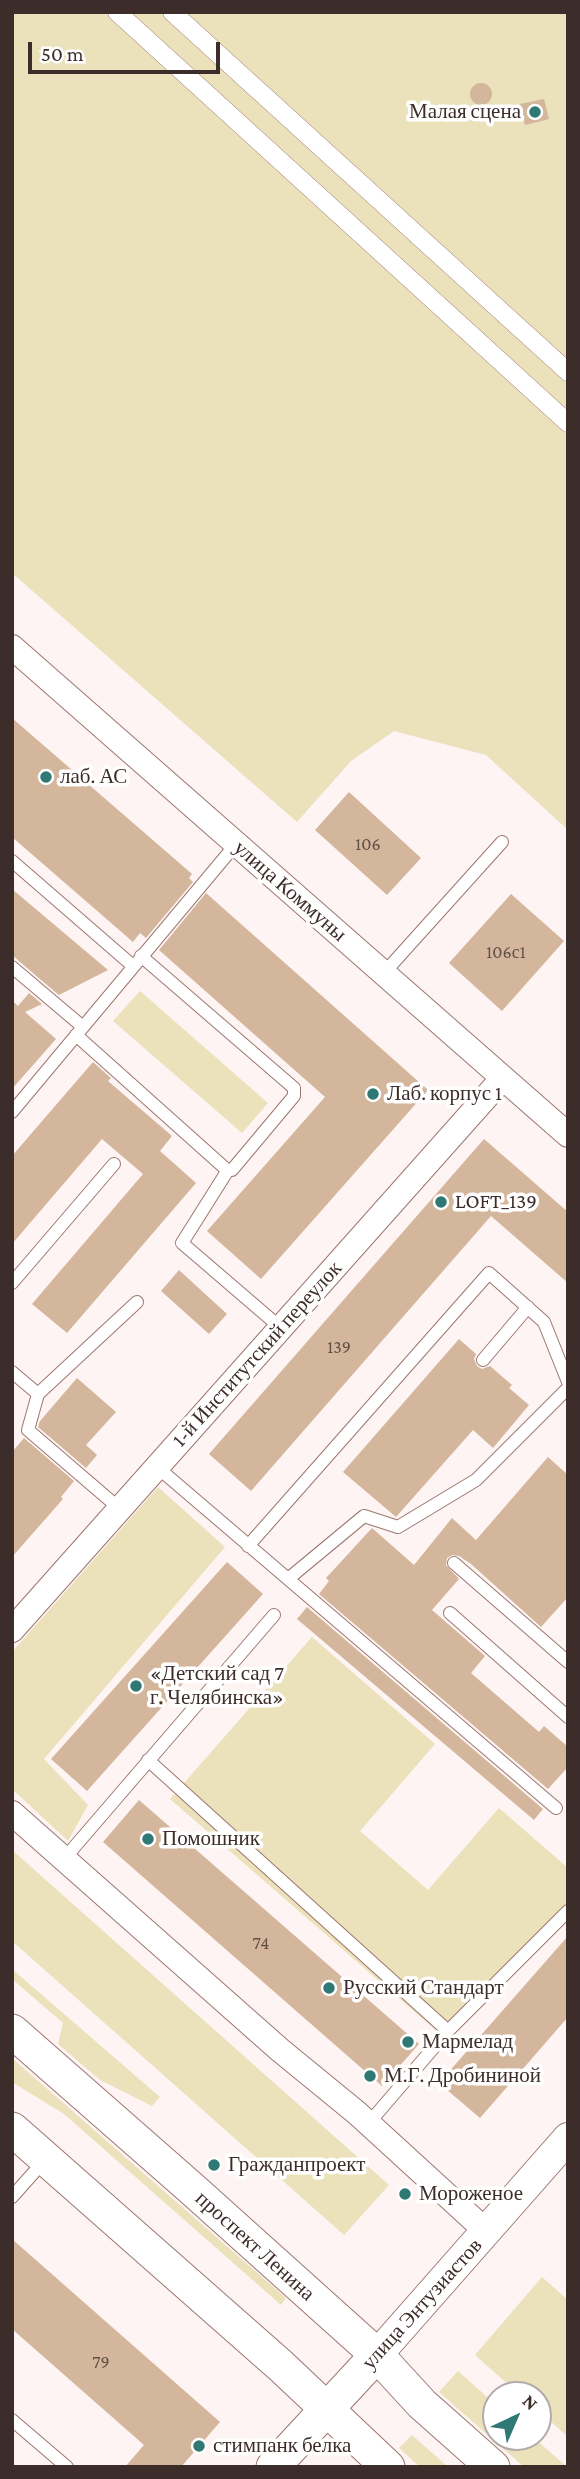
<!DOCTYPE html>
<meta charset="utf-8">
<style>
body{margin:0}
#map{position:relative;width:580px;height:2479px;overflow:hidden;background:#fdf4f3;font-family:"Crimson Pro",serif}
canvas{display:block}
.frame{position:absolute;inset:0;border:14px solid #3d2d2a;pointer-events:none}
.north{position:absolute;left:482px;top:2381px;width:70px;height:70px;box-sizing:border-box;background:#fff;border:2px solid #b1abaa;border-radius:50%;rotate:44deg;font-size:19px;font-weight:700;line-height:28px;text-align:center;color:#3d2d2a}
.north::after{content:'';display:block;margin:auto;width:24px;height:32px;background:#307873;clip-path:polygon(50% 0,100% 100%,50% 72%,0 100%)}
.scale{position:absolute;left:28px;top:42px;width:192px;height:32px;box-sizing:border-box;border:4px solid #3d2d2a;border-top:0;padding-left:9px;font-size:21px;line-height:24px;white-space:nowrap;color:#3d2d2a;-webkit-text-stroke:5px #fff;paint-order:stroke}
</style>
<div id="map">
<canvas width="580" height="2479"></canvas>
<div class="frame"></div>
<div class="north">N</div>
<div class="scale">50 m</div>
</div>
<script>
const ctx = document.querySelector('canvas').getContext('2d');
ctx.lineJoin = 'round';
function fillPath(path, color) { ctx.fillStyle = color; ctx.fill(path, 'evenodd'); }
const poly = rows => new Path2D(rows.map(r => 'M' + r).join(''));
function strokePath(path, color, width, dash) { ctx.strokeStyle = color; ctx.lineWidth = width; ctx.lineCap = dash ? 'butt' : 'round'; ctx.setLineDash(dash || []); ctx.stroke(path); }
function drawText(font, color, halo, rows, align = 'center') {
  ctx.font = font + ' "Crimson Pro",serif'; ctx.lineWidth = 7; ctx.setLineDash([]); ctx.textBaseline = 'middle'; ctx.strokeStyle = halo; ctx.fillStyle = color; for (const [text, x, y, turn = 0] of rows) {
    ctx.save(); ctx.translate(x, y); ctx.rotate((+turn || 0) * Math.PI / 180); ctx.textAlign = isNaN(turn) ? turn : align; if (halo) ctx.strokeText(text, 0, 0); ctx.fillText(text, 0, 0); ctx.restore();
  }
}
fillPath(poly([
 [12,12,568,12,568,830,486,755,394,731,351,761,297,822,12,573],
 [140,991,268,1103,242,1133,113,1021],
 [158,1487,225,1547,44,1759,88,1805,68,1841,12,1789,12,1652],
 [312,1637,435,1744,360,1831,428,1890,499,1808,568,1868,568,1902,447,2040,170,1799],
 [12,1850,389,2185,344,2235,12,1941],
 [12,1969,160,2097,152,2106,100,2080,58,2044,63,2023,12,1979],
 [12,2058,286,2298,281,2305,64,2114,12,2082],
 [542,2277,568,2300,568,2437,538,2410,538,2395,520,2395,475,2355],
 [458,2371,496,2405,496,2437,533,2437,567,2467,524,2467,439,2392],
 [412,2435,448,2467,420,2467,399,2448]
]), '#ebe1bb');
fillPath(poly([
 '470 94a11 11 0 1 1 22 0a11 11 0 1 1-22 0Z',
 [544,99,549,119,525,125,520,104],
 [12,718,192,874,189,878,193,882,146,938,140,933,133,942,12,837],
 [349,792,421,858,387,895,315,830],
 [12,889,108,970,59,995,41,980,12,955],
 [206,893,428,1090,261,1279,207,1231,325,1097,159,950],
 [511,894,564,941,502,1011,449,963],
 [29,993,42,1004,25,1012,56,1039,12,1089,12,1000,18,1006],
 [93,1062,111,1078,108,1081,172,1136,160,1151,196,1183,67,1333,32,1304,143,1174,102,1139,12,1244,12,1156],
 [484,1139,568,1212,568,1283,491,1216,251,1491,209,1454],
 [179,1270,227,1314,209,1334,161,1291],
 [459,1339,476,1354,474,1359,477,1366,482,1369,490,1366,512,1385,509,1388,529,1405,493,1448,473,1430,396,1517,343,1472],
 [77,1378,116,1412,86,1445,97,1455,86,1468,38,1427,40,1421],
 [24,1438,74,1481,61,1497,63,1499,12,1557,12,1452],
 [548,1457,568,1475,568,1597,541,1627,471,1564,459,1556,452,1555,447,1558,446,1565,459,1579,432,1610,485,1656,471,1673,539,1732,544,1726,568,1747,568,1767,548,1789,319,1594,329,1581,326,1578,372,1528,414,1565,452,1518,476,1540],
 [227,1562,263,1594,87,1791,51,1759],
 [307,1607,543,1809,534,1820,297,1619],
 [139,1800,419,2044,382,2086,103,1842],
 [568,1936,568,2017,480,2118,439,2083],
 [12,2239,220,2422,181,2467,125,2467,144,2445,12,2329]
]), '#d3b69c');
const service = poly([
 [12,861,133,966],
 [12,967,83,1027],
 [384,973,502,842],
 [76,1035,227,1170,232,1170,294,1096,294,1088,141,956],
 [12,1112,236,844],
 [228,1170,182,1243,281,1328],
 [12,1283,114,1164],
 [483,1360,528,1307],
 [12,1372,38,1394,137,1302],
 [38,1394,28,1430,120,1509],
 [157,1467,556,1808],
 [248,1546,489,1273,544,1322,568,1382],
 [454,1563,568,1662],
 [288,1579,364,1516,398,1527,476,1480,568,1388],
 [450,1613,568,1717],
 [148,1760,448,2031],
 [64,1859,274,1615],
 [368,2124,448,2031,568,1911],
 [12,2197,44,2161],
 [12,2420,67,2467]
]);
const pedestrian = poly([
 [117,12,568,423],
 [172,12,568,372]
]);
const minor = poly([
 [12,647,568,1135],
 [12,1630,503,1078],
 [12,1813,280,2050,357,2113,486,2231]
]);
const tertiary = poly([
 [377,2355,568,2138]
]);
const secondary = poly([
 [12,2031,191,2188,377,2355,422,2404,493,2467],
 [12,2129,281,2366,388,2467],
 [273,2467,377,2355]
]);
strokePath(service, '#9c776f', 14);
strokePath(pedestrian, '#9c776f', 19);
strokePath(minor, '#9c776f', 26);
strokePath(tertiary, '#9c776f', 32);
strokePath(secondary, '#9c776f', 35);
strokePath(service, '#fff', 12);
strokePath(pedestrian, '#fff', 18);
strokePath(minor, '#fff', 24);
strokePath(tertiary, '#fff', 30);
strokePath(secondary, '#fff', 33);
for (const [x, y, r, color] of [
 [535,112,7,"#307873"],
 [46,777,7,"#307873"],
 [373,1094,7,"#307873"],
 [441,1202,7,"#307873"],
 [136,1686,7,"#307873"],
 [148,1839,7,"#307873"],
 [329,1988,7,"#307873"],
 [408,2042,7,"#307873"],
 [370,2076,7,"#307873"],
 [214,2165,7,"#307873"],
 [405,2194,7,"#307873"],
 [199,2446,7,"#307873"]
]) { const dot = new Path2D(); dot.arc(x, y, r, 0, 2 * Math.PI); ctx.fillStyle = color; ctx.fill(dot); strokePath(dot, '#fff', 2.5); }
drawText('18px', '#624f46', null, [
 ["106",368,844],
 ["106с1",506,952],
 ["139",339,1347],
 ["74",261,1943],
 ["79",101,2362]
]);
drawText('21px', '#3d2d2a', '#fff', [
 ["Малая сцена",521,112,"right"],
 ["лаб. АС",60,777],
 ["Лаб. корпус 1",387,1094],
 ["LOFT_139",455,1202],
 ["«Детский сад 7",150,1674],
 ["г. Челябинска»",150,1698],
 ["Помошник",162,1839],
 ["Русский Стандарт",343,1988],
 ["Мармелад",422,2042],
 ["М.Г. Дробининой",384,2076],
 ["Гражданпроект",228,2165],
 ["Мороженое",419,2194],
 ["стимпанк белка",213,2446]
], 'left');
drawText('21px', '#3d2d2a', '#fff', [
 ["улица Коммуны",290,891,41],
 ["1-й Институтский переулок",257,1354,-48],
 ["проспект Ленина",255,2246,42],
 ["улица Энтузиастов",422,2304,-48]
]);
</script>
